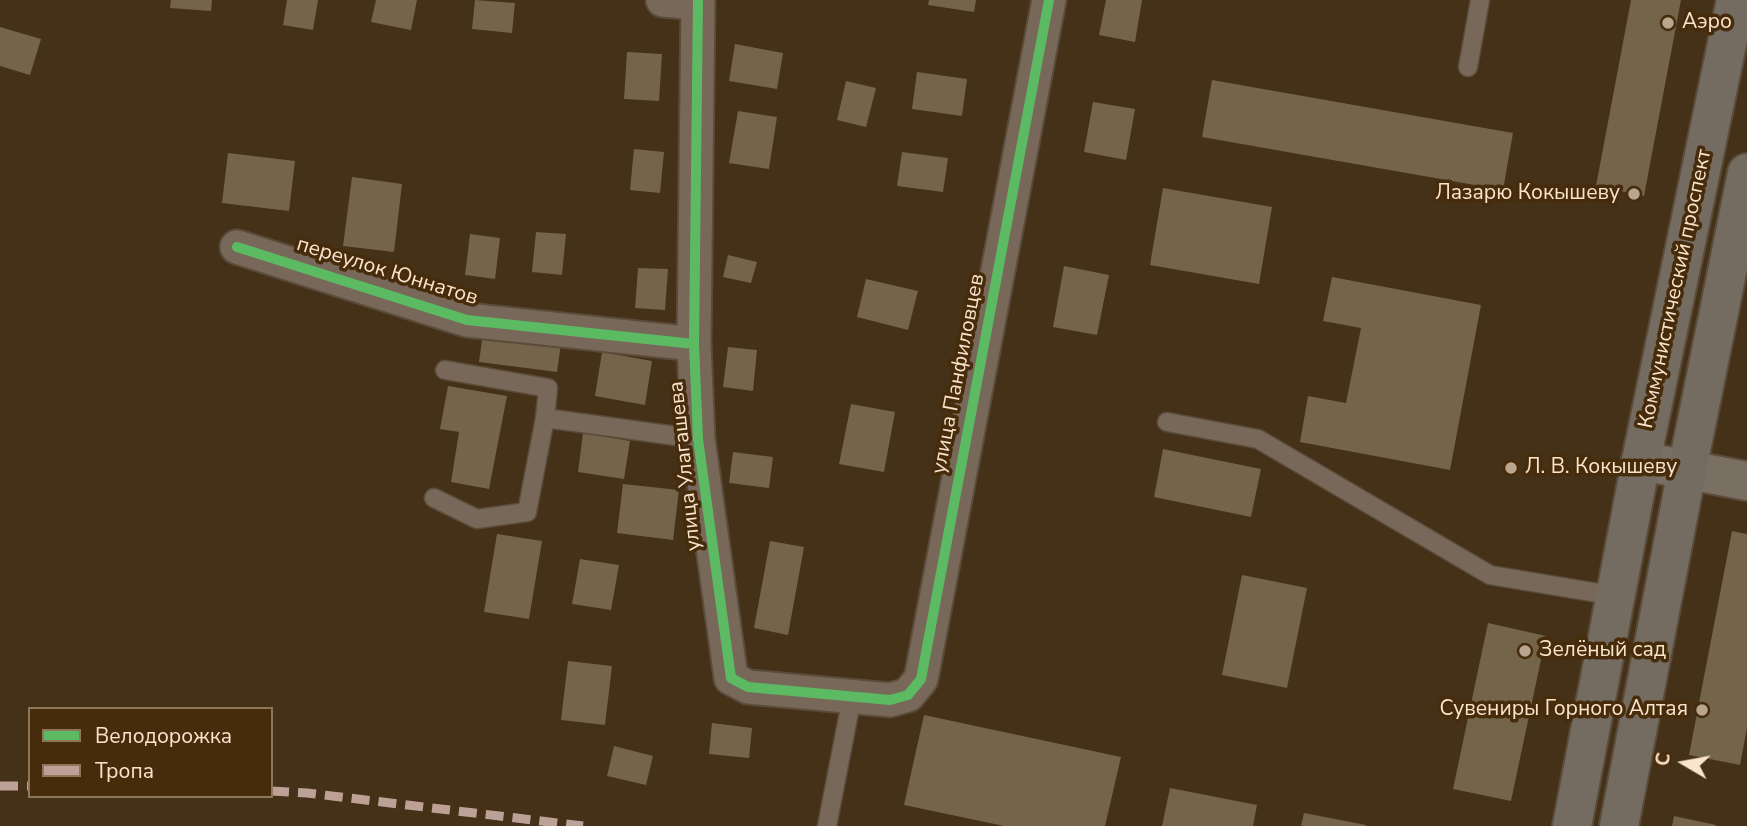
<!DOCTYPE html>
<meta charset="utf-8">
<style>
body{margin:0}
#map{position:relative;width:1747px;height:826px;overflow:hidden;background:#443118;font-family:"Nunito Sans",sans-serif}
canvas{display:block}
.legend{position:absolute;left:28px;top:707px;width:245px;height:91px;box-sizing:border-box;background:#472c0b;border:2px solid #8f7659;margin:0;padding:9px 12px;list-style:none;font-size:21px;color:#fae4ce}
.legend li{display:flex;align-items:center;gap:14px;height:35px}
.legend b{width:35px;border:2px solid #8f7659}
.north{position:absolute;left:1649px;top:728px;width:70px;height:70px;-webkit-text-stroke:5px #472c0b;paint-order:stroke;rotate:280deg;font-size:19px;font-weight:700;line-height:28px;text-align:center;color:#fae4ce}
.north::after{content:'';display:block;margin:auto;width:24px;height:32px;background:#fae4ce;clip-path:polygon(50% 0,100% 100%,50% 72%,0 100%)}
</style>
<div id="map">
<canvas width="1747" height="826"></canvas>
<ul class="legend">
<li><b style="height:9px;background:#5cba63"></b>Велодорожка</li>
<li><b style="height:9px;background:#bda197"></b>Тропа</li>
</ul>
<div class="north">С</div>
</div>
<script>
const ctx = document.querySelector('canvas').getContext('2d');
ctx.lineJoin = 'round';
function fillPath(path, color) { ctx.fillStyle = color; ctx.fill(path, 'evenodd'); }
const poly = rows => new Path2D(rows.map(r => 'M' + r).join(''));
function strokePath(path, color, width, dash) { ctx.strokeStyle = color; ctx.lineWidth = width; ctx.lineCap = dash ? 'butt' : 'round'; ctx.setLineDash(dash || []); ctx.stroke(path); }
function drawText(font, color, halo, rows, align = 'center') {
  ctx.font = font + ' "Nunito Sans",sans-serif'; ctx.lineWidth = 7; ctx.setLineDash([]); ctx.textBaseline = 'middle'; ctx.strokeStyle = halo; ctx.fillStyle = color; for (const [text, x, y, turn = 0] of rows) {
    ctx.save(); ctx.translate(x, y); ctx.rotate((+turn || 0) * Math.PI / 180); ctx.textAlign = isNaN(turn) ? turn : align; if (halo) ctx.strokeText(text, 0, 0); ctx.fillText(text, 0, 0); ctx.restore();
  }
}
fillPath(poly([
 [171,0,212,0,211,11,170,8],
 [287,0,318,0,313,30,283,25],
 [376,0,417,0,411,30,371,22],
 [475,0,515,3,512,33,472,29],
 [929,0,976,0,974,12,928,5],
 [1106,0,1142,0,1135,42,1099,35],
 [1631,0,1681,0,1644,196,1596,186],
 [0,27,41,39,30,75,0,66],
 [735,44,783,53,777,89,729,81],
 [627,52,662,54,659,101,624,99],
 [917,72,967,79,962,116,912,109],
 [1212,80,1513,133,1503,190,1202,137],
 [846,81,876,88,866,127,837,120],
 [1093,102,1135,109,1126,160,1084,152],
 [738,111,777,117,769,169,729,163],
 [634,149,664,152,660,193,630,190],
 [902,152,948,158,943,192,897,186],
 [228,153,295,161,289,211,222,203],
 [352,177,402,184,394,252,343,246],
 [1163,188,1272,207,1259,284,1150,265],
 [536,232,566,234,562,275,532,272],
 [470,234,500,238,495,279,465,275],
 [728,255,757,262,751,283,723,277],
 [1064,266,1109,275,1097,335,1053,327],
 [638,268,668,269,665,310,635,308],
 [1332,277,1481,305,1450,470,1300,442,1308,396,1346,403,1361,328,1323,321],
 [866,279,918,291,908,330,857,317],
 [483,333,561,343,557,372,479,362],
 [728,347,757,350,753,391,723,387],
 [602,352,652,361,645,405,595,396],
 [448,386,507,396,489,489,451,482,459,432,440,429],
 [851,404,895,412,884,472,839,464],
 [583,433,630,441,624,479,578,472],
 [1163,449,1261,469,1251,517,1154,497],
 [733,452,773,457,769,488,729,483],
 [623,484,679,490,673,540,617,533],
 [1732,531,1747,534,1747,728,1740,765,1689,755],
 [497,534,542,541,529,619,484,612],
 [770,541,804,547,788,635,754,628],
 [580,559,619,565,611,610,572,604],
 [1242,575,1307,588,1287,688,1222,675],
 [1488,623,1546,636,1511,801,1453,789],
 [568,661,612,666,605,725,561,720],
 [924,715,1121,757,1105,826,1004,826,904,805],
 [712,723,752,728,749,758,709,754],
 [614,746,653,756,646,785,607,776],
 [1170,788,1257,805,1253,826,1162,826],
 [1304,813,1366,825,1366,826,1301,826],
 [1674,816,1716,825,1716,826,1672,826]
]), '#73644a');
const lane = poly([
 [1468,67,1480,0],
 [545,418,698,439],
 [1167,422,1258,439,1490,575,1616,596],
 [434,498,477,519,527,512,545,418,548,388,445,370],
 [827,826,852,697]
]);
const street = poly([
 [663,0,698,3],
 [698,0,694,344,698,439,731,678,748,687,890,700,908,695,921,679,1049,0],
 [237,247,467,320,694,344]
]);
const secondary = poly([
 [1641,461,1747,481]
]);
const primary = poly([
 [1572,826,1641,461,1736,0],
 [1619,826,1687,470,1747,173]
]);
strokePath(lane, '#5b4b3a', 21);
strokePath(street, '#5b4b3a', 37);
strokePath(secondary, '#5b4b3a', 42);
strokePath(primary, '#5b4b3a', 42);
strokePath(lane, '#776859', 18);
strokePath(street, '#776859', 33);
strokePath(secondary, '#7a6f63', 38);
strokePath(primary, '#746c61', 38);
strokePath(poly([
 [0,786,30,786],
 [271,791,307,793,583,826]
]), '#bda197', 9, [18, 9]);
strokePath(poly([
 [698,0,694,344,698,439,731,678,748,687,890,700,908,695,921,679,1049,0],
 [237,247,467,320,694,344]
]), '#5cba63', 10);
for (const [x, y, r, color] of [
 [1668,23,7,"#baa58e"],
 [1634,194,7,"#baa58e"],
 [1511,468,7,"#baa58e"],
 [1525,651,7,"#baa58e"],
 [1702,710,7,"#baa58e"]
]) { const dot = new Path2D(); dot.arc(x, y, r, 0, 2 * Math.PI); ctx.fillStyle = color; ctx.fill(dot); strokePath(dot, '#472c0b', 2.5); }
drawText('21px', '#fae4ce', '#472c0b', [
 ["Аэро",1682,23],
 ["Лазарю Кокышеву",1620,194,"right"],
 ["Л. В. Кокышеву",1525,468],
 ["Зелёный сад",1539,651],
 ["Сувениры Горного Алтая",1688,710,"right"]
], 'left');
drawText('21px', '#fae4ce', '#472c0b', [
 ["переулок Юннатов",387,272,17],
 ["Коммунистический проспект",1676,289,-78],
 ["улица Панфиловцев",959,374,-79],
 ["улица Улагашева",686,466,-96]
]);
</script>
